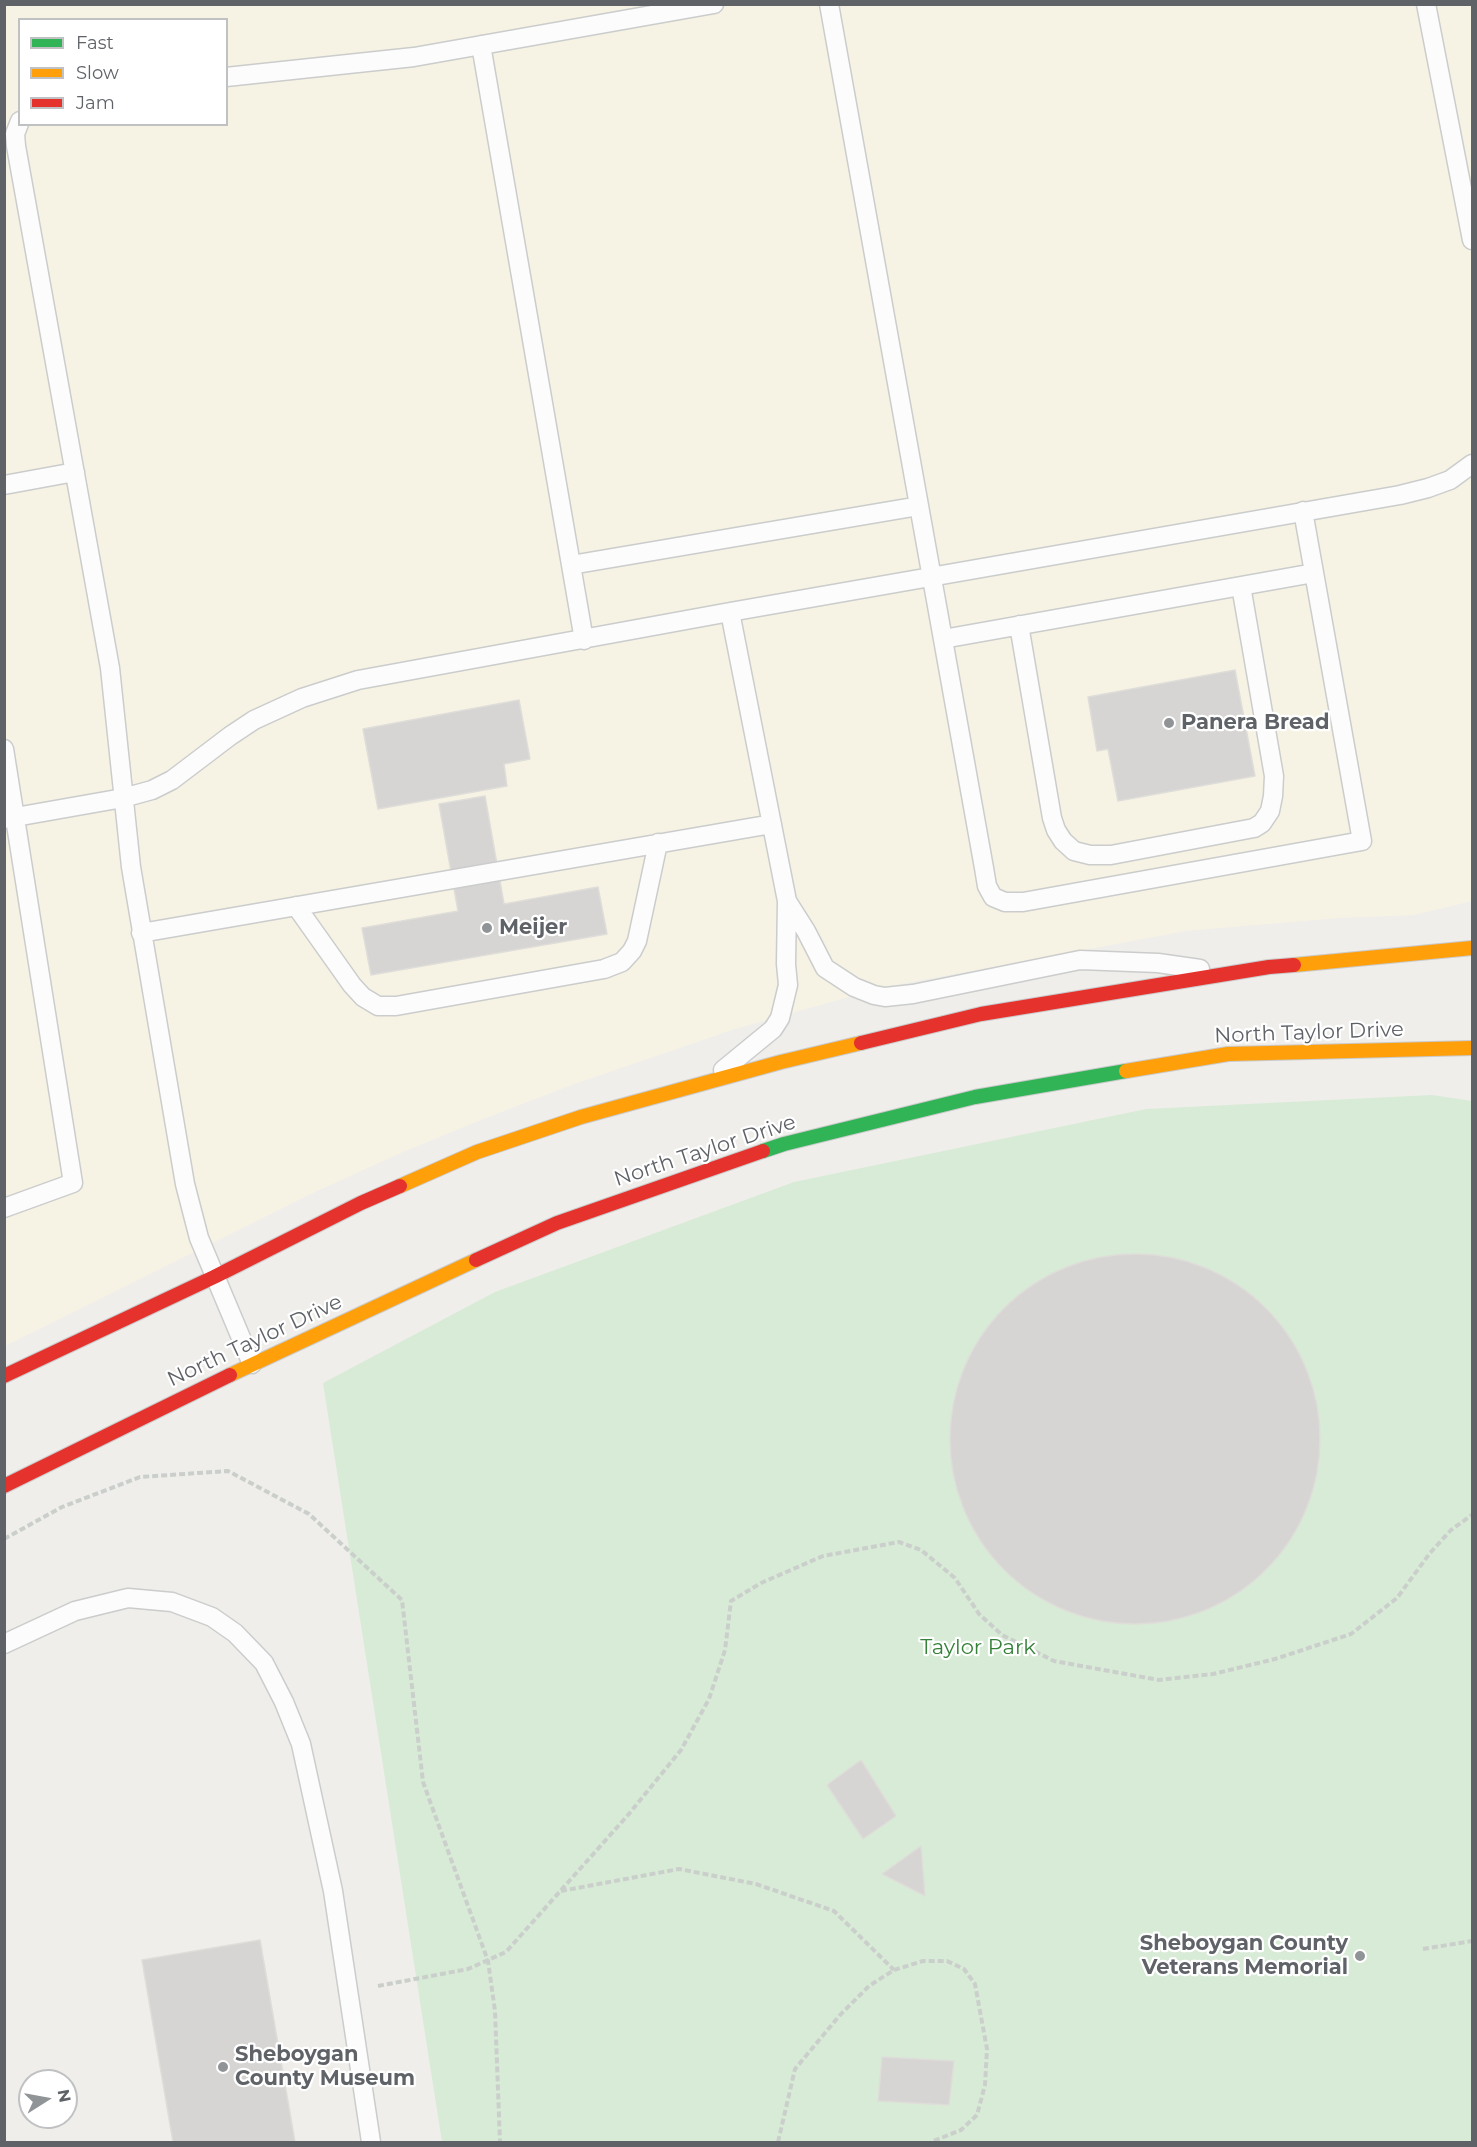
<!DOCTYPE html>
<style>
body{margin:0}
#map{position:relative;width:1477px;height:2147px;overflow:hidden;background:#efeeea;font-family:Montserrat,sans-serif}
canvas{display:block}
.frame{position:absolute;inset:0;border:6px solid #5f6368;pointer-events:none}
.legend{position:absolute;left:18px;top:18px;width:210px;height:108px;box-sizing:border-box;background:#fff;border:2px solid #bfc1c3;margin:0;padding:8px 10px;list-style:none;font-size:18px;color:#5f6368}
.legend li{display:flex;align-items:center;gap:12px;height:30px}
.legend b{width:30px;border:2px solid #bfc1c3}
.north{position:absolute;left:18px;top:2069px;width:60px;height:60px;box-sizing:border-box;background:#fff;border:2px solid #bfc1c3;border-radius:50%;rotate:79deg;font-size:16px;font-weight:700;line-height:24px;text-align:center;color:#5f6368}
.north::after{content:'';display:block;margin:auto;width:21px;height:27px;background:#919496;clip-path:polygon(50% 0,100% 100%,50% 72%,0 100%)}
</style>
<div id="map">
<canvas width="1477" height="2147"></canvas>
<div class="frame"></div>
<ul class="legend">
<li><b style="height:8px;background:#30b455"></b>Fast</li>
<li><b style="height:8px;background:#ff9f0a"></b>Slow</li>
<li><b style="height:8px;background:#e5322d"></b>Jam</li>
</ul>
<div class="north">N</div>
</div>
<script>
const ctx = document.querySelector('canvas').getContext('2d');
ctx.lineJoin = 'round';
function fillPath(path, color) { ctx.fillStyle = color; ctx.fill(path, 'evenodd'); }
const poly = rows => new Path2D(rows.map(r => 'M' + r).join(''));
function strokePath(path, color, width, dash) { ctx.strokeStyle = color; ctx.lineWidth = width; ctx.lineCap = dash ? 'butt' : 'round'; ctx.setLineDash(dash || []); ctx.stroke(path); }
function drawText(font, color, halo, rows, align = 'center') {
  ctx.font = font + ' Montserrat,sans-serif'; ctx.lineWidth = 4.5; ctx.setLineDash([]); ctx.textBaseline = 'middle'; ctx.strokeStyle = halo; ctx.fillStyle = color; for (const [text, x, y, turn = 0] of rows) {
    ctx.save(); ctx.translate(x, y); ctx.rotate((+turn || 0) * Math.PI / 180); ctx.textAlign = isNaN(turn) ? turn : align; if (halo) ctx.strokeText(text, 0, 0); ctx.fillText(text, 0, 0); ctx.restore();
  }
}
fillPath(poly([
 [5,5,1472,5,1472,901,1414,915,1338,918,1186,931,884,987,735,1029,577,1083,483,1119,403,1152,317,1191,5,1346],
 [20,20,226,20,226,124,20,124]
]), '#f7f3e4');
fillPath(poly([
 [1432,1095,1472,1101,1472,2142,442,2142,323,1383,495,1292,794,1182,1146,1109]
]), '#d8ebd6');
const building = poly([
 [1235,670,1255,776,1118,801,1108,749,1097,751,1088,697,1235,670],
 [519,700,530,759,504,764,507,786,378,809,363,729,519,700],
 [485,796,504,904,598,887,607,934,371,975,362,928,458,911,439,804,485,796],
 '950 1439a185 185 0 1 1 370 0a185 185 0 1 1-370 0Z',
 [861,1760,896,1816,863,1839,827,1785,861,1760],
 [921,1846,925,1896,882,1874,921,1846],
 [260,1940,295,2142,173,2142,142,1960,260,1940],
 [882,2057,954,2061,949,2105,878,2101,882,2057]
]);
fillPath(building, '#d6d5d3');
strokePath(building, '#deddd9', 1.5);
const lane = poly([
 [829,4,984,868,987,886,993,897,1005,902,1023,902,1362,841,1303,511],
 [1426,4,1472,240],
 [481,45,584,640],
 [226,77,414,57,714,4],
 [20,121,15,134,16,146,110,668,131,867,185,1184,199,1238,252,1364],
 [4,485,75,472],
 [571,565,919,506],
 [1019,625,1052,818,1056,830,1063,841,1074,851,1090,855,1111,855,1254,828,1262,823,1270,811,1273,796,1274,776,1241,586],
 [943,639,1314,573],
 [4,749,73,1183,4,1208],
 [4,819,123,798,152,790,172,780,230,736,254,720,302,698,358,680,730,612,1400,495,1428,488,1450,480,1472,464],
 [787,901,806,931,825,968,854,987,874,995,885,997,913,994,1080,960,1158,963,1200,969],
 [296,906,352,985,363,997,378,1006,396,1006,604,969,622,962,632,951,637,941,658,843],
 [141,933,772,824],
 [723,1070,773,1029,780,1018,788,985,786,964,787,901,730,612],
 [4,1644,75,1611,128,1598,172,1602,212,1617,235,1633,264,1663,284,1702,301,1744,333,1891,371,2142]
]);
const fast = poly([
 [763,1151,784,1144,975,1097,1126,1071]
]);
const slow = poly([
 [1294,965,1472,948],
 [1126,1071,1228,1054,1472,1048],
 [400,1186,477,1152,581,1117,781,1062,861,1043],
 [230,1375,476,1260]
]);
const jam = poly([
 [861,1043,981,1014,1269,967,1294,965],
 [476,1260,557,1223,763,1151],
 [4,1376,214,1277,361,1203,400,1186],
 [4,1486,230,1375]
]);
strokePath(lane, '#cbcccc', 21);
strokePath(fast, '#cacacb', 16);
strokePath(slow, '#cacacb', 16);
strokePath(jam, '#cacacb', 16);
strokePath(poly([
 [4,1539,62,1507,140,1477,228,1471,309,1514,402,1600,423,1782,488,1961,495,2011,500,2142],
 [561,1891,679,1869,756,1884,834,1911,894,1970],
 [1423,1949,1472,1941],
 [378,1986,468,1969,506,1952,628,1815,681,1750,709,1699,725,1650,731,1601,761,1583,823,1556,899,1542,921,1550,955,1578,979,1614,1002,1635,1054,1661,1159,1680,1213,1674,1275,1659,1351,1634,1397,1598,1430,1553,1451,1530,1472,1515],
 [778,2142,795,2069,840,2015,869,1986,894,1970,923,1961,947,1961,964,1969,975,1984,987,2049,985,2085,977,2115,961,2130,931,2142]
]), '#cacfcc', 4, [6, 3]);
strokePath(lane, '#fdfcfc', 18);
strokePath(fast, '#30b455', 14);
strokePath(slow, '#ff9f0a', 14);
strokePath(jam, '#e5322d', 14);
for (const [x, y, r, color] of [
 [1169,723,6,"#919496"],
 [487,928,6,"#919496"],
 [1360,1956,6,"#919496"],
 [223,2067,6,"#919496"]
]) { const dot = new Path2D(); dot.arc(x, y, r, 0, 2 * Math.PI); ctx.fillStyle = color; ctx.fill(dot); strokePath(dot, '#fff', 2); }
drawText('bold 21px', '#5f6368', '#fff', [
 ["Panera Bread",1181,723],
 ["Meijer",499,928],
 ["Sheboygan County",1348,1944,"right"],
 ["Veterans Memorial",1348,1968,"right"],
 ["Sheboygan",235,2055],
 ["County Museum",235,2079]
], 'left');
drawText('21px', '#5f6368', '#fff', [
 ["North Taylor Drive",1309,1033,-2],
 ["North Taylor Drive",705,1151,-18],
 ["North Taylor Drive",255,1341,-25]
]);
drawText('21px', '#348238', '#fff', [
 ["Taylor Park",978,1648]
]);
</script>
